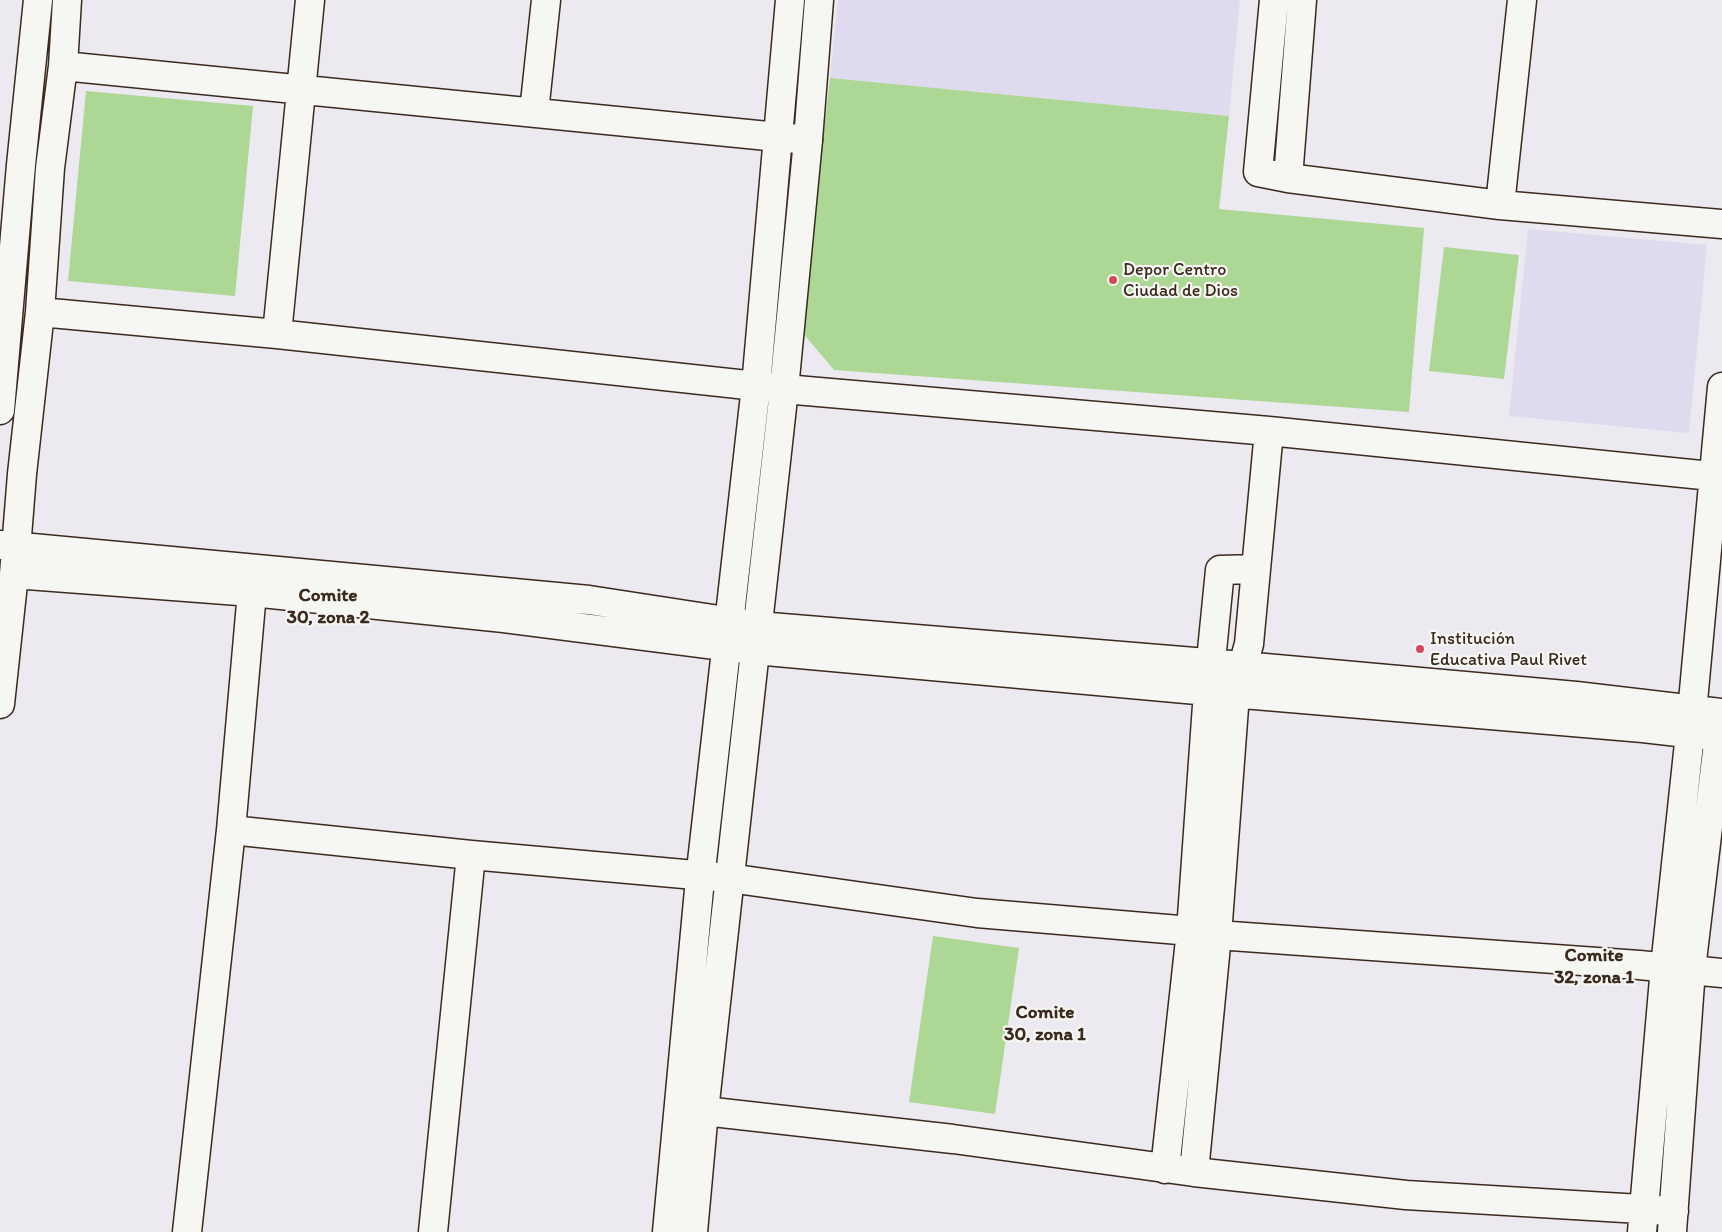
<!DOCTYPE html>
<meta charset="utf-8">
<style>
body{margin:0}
canvas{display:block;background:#ece9f0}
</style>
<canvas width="1722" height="1232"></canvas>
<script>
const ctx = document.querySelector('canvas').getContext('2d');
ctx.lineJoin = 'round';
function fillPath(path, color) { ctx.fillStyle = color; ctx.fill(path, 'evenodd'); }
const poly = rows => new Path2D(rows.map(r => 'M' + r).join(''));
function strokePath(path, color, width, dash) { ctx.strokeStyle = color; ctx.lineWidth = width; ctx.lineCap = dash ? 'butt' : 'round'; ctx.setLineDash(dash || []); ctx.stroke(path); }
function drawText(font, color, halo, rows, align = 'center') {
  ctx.font = font + ' Itim,sans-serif'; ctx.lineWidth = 4.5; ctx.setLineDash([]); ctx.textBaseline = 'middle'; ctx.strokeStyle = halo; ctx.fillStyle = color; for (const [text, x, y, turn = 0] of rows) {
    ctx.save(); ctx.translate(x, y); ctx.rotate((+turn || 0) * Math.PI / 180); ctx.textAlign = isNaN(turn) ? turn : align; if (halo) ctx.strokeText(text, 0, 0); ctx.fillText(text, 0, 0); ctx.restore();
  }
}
fillPath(poly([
 [838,0,1240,0,1229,116,830,78],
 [1528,229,1707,245,1689,433,1509,416]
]), '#dfdaee');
fillPath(poly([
 [830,78,1229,116,1219,209,1424,228,1409,412,834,370,801,331],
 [86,91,253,106,235,296,68,281],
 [1444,247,1519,255,1504,379,1429,371],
 [933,936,1019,948,995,1114,909,1102]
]), '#add795');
const street = poly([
 [1274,0,1258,172,1288,178,1500,205,1722,224],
 [63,66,808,140],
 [534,112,546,0],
 [1288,178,1302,0],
 [1500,205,1522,0],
 [40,312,277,334,784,389,1269,431,1722,477],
 [277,334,310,0],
 [0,410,21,165,38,0],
 [0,545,589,600,758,626,1243,666,1576,696,1722,713],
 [14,574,252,592,504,618,755,650,1208,691,1643,728,1722,737],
 [0,704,14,574,22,474,40,312,50,168,63,66,67,0],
 [231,830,471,855,729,878,977,913,1191,931,1217,935,1639,965,1722,973],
 [704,1111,953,1139,1194,1172,1406,1195,1674,1211],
 [1165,1169,1191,931,1208,691,1220,570,1256,569],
 [1194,1172,1217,935,1235,694,1249,644,1269,431],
 [187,1232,231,830,252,592],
 [433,1232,471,855],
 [1642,1232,1665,967,1690,734,1722,387],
 [1672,1232,1691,969,1721,718]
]);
const secondary = poly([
 [667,1232,700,879,756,386,790,0],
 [693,1232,704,1111,784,389,808,140,819,0]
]);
strokePath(street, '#3b2a1e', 31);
strokePath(secondary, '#3b2a1e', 31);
strokePath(street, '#f6f6f2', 28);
strokePath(secondary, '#f6f6f2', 28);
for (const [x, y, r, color] of [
 [1113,280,5,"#d1495b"],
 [1420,649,5,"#d1495b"]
]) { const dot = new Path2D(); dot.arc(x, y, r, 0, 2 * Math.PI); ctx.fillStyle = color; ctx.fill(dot); strokePath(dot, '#f6f6f2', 2); }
drawText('18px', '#3b2a1e', '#f6f6f2', [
 ["Depor Centro",1123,270],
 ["Ciudad de Dios",1123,291],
 ["Institución",1430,639],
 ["Educativa Paul Rivet",1430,660]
], 'left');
drawText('bold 19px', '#3b2a1e', '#f6f6f2', [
 ["Comite",328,596],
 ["30, zona 2",328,618],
 ["Comite",1594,956],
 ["32, zona 1",1594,978],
 ["Comite",1045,1013],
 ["30, zona 1",1045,1035]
]);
</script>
